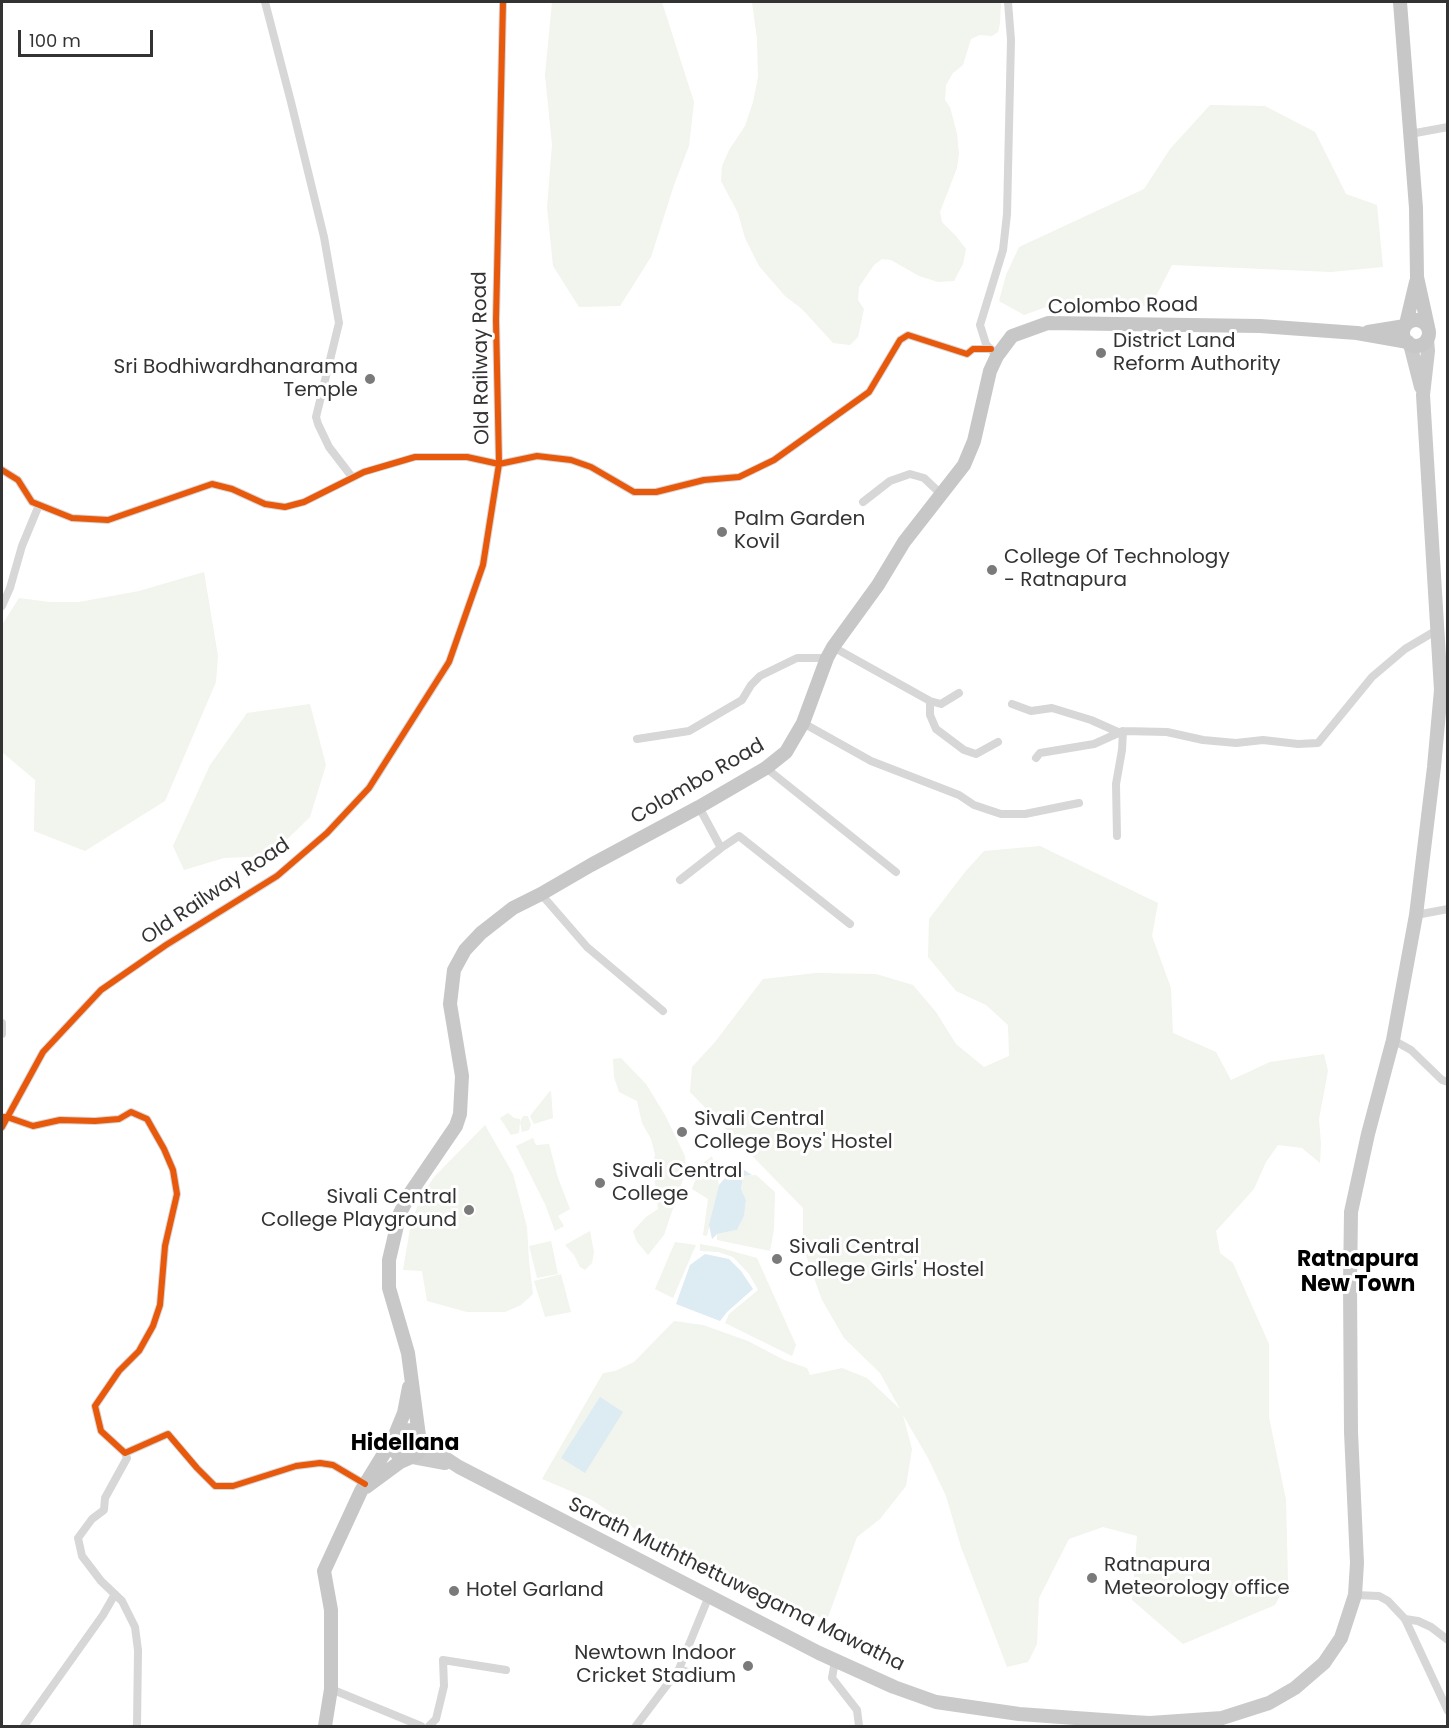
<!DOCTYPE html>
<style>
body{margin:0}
#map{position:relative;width:1449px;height:1728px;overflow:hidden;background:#fff;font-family:Poppins,sans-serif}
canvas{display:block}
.frame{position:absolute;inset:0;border:3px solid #333;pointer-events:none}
.scale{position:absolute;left:18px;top:30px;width:135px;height:27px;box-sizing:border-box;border:3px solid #333;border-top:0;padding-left:8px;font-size:18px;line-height:21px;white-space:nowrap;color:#333;-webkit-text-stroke:4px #fff;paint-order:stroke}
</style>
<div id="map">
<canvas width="1449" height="1728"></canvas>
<div class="frame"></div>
<div class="scale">100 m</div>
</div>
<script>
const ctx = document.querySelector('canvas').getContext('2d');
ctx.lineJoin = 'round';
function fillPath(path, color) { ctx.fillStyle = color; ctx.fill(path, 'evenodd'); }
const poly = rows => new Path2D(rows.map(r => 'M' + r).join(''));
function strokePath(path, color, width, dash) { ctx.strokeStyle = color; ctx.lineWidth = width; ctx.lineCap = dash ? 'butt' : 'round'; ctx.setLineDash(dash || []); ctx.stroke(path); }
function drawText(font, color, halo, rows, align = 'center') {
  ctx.font = font + ' Poppins,sans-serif'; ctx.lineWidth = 6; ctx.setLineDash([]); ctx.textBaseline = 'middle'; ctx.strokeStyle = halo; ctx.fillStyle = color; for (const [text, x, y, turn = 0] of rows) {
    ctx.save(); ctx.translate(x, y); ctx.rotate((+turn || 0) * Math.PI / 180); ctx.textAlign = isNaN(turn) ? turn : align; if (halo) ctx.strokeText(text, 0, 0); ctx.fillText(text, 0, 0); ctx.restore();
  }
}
fillPath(poly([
 [552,2,662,2,694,102,689,146,674,185,651,257,620,306,579,307,553,266,547,207,552,145,545,75],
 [752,2,1001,2,1000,23,998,32,992,36,980,35,971,39,963,65,953,73,946,85,945,100,950,107,954,122,957,134,959,154,957,168,940,212,942,222,956,236,966,249,963,264,954,281,938,282,919,276,891,260,882,259,874,265,859,287,858,300,864,309,858,337,850,345,833,343,802,309,785,296,759,266,745,238,738,213,721,181,722,166,729,150,745,126,753,102,758,77,757,39],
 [1210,105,1265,106,1315,132,1346,194,1377,205,1383,267,1331,272,1172,265,1151,306,1052,305,1024,315,999,301,1006,275,1019,247,1144,189,1170,149],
 [204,572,218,656,216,682,165,801,85,851,34,831,35,780,2,752,2,625,19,598,50,602,79,602,139,591],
 [310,704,326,765,310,817,270,856,224,858,184,870,173,846,210,765,247,713],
 [1040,846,1158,903,1152,936,1171,988,1173,1033,1216,1052,1231,1080,1270,1062,1324,1054,1328,1071,1319,1119,1321,1144,1320,1163,1302,1148,1278,1145,1266,1162,1254,1189,1216,1231,1220,1253,1233,1263,1269,1344,1269,1417,1286,1500,1288,1581,1275,1605,1183,1644,1132,1600,1137,1536,1103,1527,1069,1539,1039,1598,1037,1644,1028,1662,1007,1667,961,1547,946,1496,928,1458,903,1415,912,1449,906,1486,880,1519,857,1537,827,1620,749,1591,700,1568,654,1542,592,1500,542,1479,603,1373,615,1371,634,1362,674,1321,703,1325,748,1341,784,1360,807,1368,810,1375,842,1368,867,1378,900,1409,880,1373,844,1338,822,1300,803,1247,803,1208,690,1092,692,1067,715,1042,763,979,816,973,876,974,913,985,936,1012,956,1044,984,1067,1009,1056,1008,1025,986,1005,956,991,928,957,929,919,965,872,984,851],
 [621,1058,646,1084,665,1115,685,1156,686,1170,664,1235,648,1255,637,1242,633,1231,646,1217,658,1209,653,1166,655,1155,651,1139,642,1123,637,1101,619,1092,614,1077,613,1059],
 [551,1091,553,1118,534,1124,530,1116,549,1092],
 [508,1113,514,1118,520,1119,520,1122,523,1116,528,1116,531,1125,529,1130,522,1132,520,1122,519,1133,511,1135,500,1118],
 [485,1125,513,1174,527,1227,529,1261,533,1294,521,1305,505,1312,467,1312,427,1301,422,1271,403,1270,411,1223,421,1197,434,1177],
 [533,1138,536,1145,549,1144,558,1178,570,1209,558,1216,564,1226,555,1231,545,1204,516,1146],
 [712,1156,719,1185,707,1236,703,1235,708,1199,692,1189,701,1165],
 [756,1175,775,1192,774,1229,770,1251,717,1240,717,1234,737,1230,744,1216,746,1200,741,1189,743,1176],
 [590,1231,594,1252,592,1263,585,1270,580,1267,574,1255,565,1245],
 [551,1241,558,1274,537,1278,529,1246],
 [675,1242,696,1245,673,1298,655,1289],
 [700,1244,717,1247,757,1258,796,1345,792,1356,725,1323,729,1314,758,1290,749,1274,733,1257,718,1252,700,1251],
 [561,1274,571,1312,545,1317,534,1281]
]), '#f1f5ed');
fillPath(poly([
 [741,1168,752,1175,743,1176,741,1189,746,1200,744,1216,737,1230,717,1234,712,1239,709,1225,719,1185,725,1178],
 [705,1254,729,1259,741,1271,753,1289,727,1312,720,1321,676,1304,690,1265],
 [600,1397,623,1412,585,1473,561,1458]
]), '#ddebf3');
strokePath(poly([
 [265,2,291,102,324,237,339,323,316,417,318,424,329,447,352,477],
 [1410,134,1448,127],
 [992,351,986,344,980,325,1003,250,1007,214,1011,40,1008,2],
 [2,470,18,480,32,502,72,518,108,520,212,484,232,489,265,504,285,507,304,502,364,472,415,457,467,457,499,464,537,456,571,460,591,467,634,492,656,492,704,480,739,477,774,460,869,392,900,340,908,335,967,354,973,349,991,349],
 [863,502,890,481,910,474,924,478,941,494],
 [2,606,10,588,22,546,39,505],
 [833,647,930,701,930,715,936,729,964,750,976,754,998,742],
 [930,701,941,704,959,693],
 [1012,704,1031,711,1052,708,1091,720,1118,732],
 [803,723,871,761,959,795,974,805,1001,814,1025,814,1079,803],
 [637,739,689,731,742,700,751,685,760,676,797,658,827,658],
 [1036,758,1040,753,1094,744,1123,731,1167,732,1203,740,1236,743,1263,740,1298,744,1318,743,1372,677,1405,649,1437,630],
 [766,768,896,872],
 [699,807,721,848],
 [1117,836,1116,784,1122,750,1123,731],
 [680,880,721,848,739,836,850,924],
 [541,894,587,947,663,1011],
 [1416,915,1448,909],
 [2,1023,2,1034],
 [1393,1040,1411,1050,1442,1080,1448,1082],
 [2,1117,7,1117,33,1126,60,1120,95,1121,119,1119,131,1112,147,1119,164,1149,173,1170,177,1194,165,1246,160,1305,153,1326,139,1351,119,1371,95,1406,101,1431,125,1453,168,1434,197,1468,215,1486,233,1486,296,1466,320,1463,333,1465,365,1484],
 [2,1127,43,1052,101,990,166,945,277,876,327,833,369,788,449,662,483,565,499,464,496,320,503,2],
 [125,1453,127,1458,105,1498,104,1510,92,1519,78,1538,82,1556,101,1581,122,1601,135,1627,138,1650,137,1726],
 [1355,1595,1379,1596,1388,1601,1405,1619,1448,1711],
 [1405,1619,1418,1621,1431,1627,1448,1640],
 [835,1661,832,1678,857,1710,859,1726],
 [709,1679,679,1669,709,1596],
 [331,1689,421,1726],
 [24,1726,103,1615,115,1594],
 [429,1726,436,1719,444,1686,443,1660,506,1670],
 [636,1726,679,1669]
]), '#d7d7d7', 8);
strokePath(poly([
 [1410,344,1421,387],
 [420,1438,427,1446,459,1467,819,1653,894,1687,936,1702,1019,1714,1132,1722,1150,1723,1222,1718,1269,1703,1295,1688,1324,1663,1341,1638,1355,1595,1357,1563,1351,1432,1350,1284,1351,1212,1368,1134,1393,1040,1416,915,1434,767,1441,690,1423,395,1428,351,1427,340],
 [413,1457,445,1463]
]), '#cacaca', 14);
strokePath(poly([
 [1400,2,1416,208,1417,277,1428,327],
 '1403 333a13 13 0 1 1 26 0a13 13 0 1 1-26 0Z',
 [1406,324,1416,282],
 [1368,332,1405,326],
 '393 1444a14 14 0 1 1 28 0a14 14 0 1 1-28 0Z',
 [395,1435,404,1413,409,1387],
 [419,1436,408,1353,389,1288,389,1260,400,1213,411,1192,456,1126,460,1114,462,1076,450,1004,454,970,465,950,481,933,513,908,541,894,591,865,699,807,766,768,786,752,803,723,827,658,833,647,878,585,904,542,964,465,974,441,990,371,997,356,1012,336,1048,323,1260,326,1357,333,1408,342],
 [366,1487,400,1462,409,1458],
 [325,1726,331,1689,331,1610,324,1571,361,1491,393,1439]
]), '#c7c7c7', 14);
strokePath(poly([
 [2,470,18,480,32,502,72,518,108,520,212,484,232,489,265,504,285,507,304,502,364,472,415,457,467,457,499,464,537,456,571,460,591,467,634,492,656,492,704,480,739,477,774,460,869,392,900,340,908,335,967,354,973,349,991,349],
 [2,1117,7,1117,33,1126,60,1120,95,1121,119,1119,131,1112,147,1119,164,1149,173,1170,177,1194,165,1246,160,1305,153,1326,139,1351,119,1371,95,1406,101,1431,125,1453,168,1434,197,1468,215,1486,233,1486,296,1466,320,1463,333,1465,365,1484],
 [2,1127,43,1052,101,990,166,945,277,876,327,833,369,788,449,662,483,565,499,464,496,320,503,2]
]), '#e8590c', 6);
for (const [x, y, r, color] of [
 [1101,353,6,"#7a7a7a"],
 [370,379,6,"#7a7a7a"],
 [722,532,6,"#7a7a7a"],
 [992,570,6,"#7a7a7a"],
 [682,1132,6,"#7a7a7a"],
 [600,1183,6,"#7a7a7a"],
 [469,1210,6,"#7a7a7a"],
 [777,1259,6,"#7a7a7a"],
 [1092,1578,6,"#7a7a7a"],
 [454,1591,6,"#7a7a7a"],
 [748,1666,6,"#7a7a7a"]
]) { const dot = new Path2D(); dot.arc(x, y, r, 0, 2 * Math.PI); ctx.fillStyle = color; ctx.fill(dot); strokePath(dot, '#fff', 2); }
drawText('20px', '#333', '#fff', [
 ["Colombo Road",1123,307,-1],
 ["Old Railway Road",482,358,-91],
 ["Colombo Road",698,782,-30],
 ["Old Railway Road",216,892,-34],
 ["Sarath Muththettuwegama Mawatha",736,1585,26]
]);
drawText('20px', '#333', '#fff', [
 ["District Land",1113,342],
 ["Reform Authority",1113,365],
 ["Sri Bodhiwardhanarama",358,368,"right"],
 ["Temple",358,391,"right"],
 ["Palm Garden",734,520],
 ["Kovil",734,543],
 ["College Of Technology",1004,558],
 ["- Ratnapura",1004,581],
 ["Sivali Central",694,1120],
 ["College Boys' Hostel",694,1143],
 ["Sivali Central",612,1172],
 ["College",612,1195],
 ["Sivali Central",457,1198,"right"],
 ["College Playground",457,1221,"right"],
 ["Sivali Central",789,1248],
 ["College Girls' Hostel",789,1271],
 ["Ratnapura",1104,1566],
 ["Meteorology office",1104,1589],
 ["Hotel Garland",466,1591],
 ["Newtown Indoor",736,1654,"right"],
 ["Cricket Stadium",736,1677,"right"]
], 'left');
drawText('bold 22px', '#000', '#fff', [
 ["Ratnapura",1358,1260],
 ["New Town",1358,1285],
 ["Hidellana",405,1444]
]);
</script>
